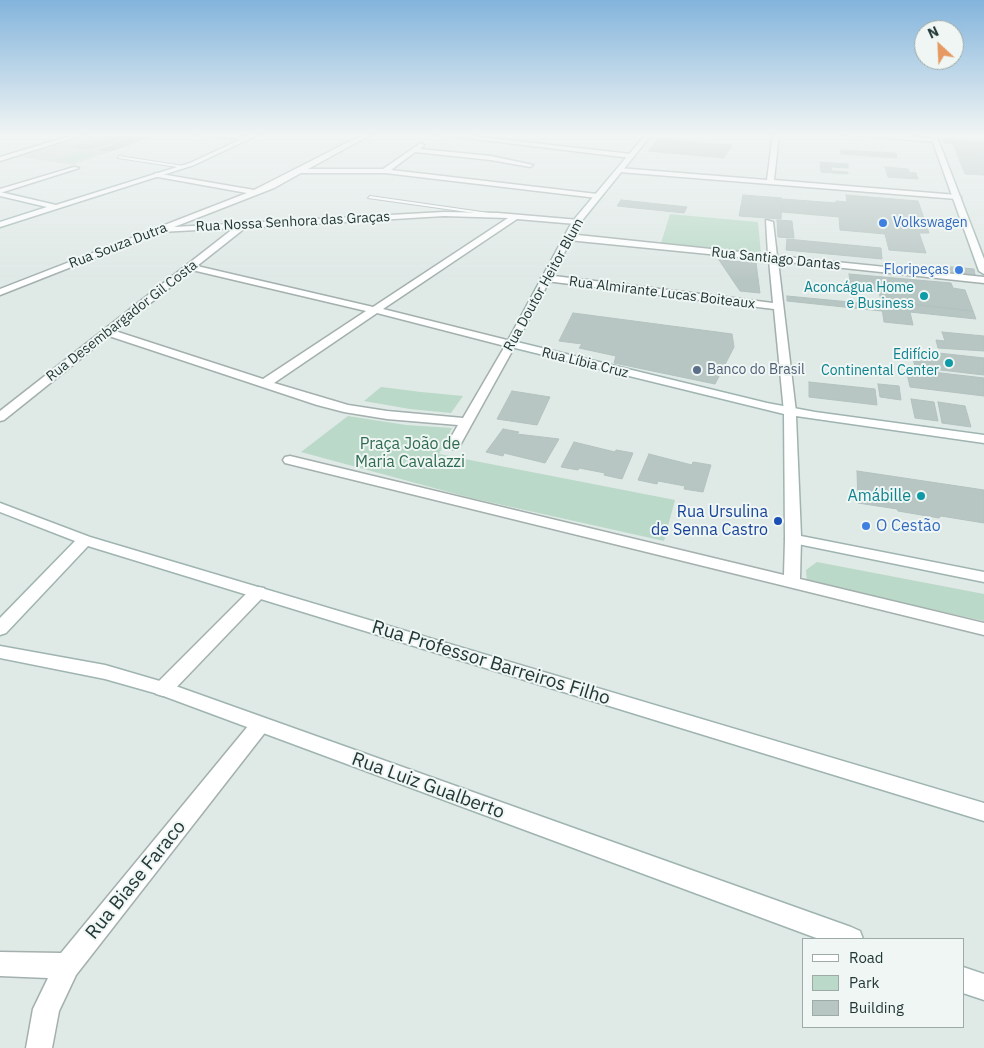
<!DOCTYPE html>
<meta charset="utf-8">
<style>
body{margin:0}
#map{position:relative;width:984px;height:1048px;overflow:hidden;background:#dfe9e6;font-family:"IBM Plex Sans",sans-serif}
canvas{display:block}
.legend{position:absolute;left:802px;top:938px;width:162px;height:90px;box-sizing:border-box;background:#eff6f4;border:1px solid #9daaa8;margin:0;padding:6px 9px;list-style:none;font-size:15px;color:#223836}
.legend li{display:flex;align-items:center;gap:10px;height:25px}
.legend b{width:25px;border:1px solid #9daaa8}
.north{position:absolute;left:914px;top:20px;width:50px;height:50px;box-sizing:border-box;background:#eff6f4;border:1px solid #9daaa8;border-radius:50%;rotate:335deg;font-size:14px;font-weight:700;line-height:20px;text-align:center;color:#223836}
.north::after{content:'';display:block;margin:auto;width:18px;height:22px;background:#e69960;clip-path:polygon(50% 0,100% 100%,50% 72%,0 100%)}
</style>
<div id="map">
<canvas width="984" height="1048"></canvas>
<ul class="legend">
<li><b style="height:6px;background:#fff"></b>Road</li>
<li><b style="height:14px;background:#bad9c8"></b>Park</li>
<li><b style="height:14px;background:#b8c6c3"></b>Building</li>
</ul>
<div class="north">N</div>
</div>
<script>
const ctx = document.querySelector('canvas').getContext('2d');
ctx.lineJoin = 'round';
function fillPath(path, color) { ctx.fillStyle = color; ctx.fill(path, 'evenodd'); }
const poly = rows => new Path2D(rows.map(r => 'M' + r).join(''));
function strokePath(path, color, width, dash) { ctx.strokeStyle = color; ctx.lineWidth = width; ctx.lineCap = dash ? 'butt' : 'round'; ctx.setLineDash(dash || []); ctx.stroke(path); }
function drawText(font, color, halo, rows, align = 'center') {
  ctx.font = font + ' "IBM Plex Sans",sans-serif'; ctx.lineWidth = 4; ctx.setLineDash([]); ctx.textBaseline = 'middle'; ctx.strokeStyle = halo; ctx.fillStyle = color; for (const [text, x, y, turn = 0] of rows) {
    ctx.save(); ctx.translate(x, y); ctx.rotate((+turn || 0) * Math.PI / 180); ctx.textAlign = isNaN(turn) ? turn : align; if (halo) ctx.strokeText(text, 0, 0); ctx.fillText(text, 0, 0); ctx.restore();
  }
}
fillPath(poly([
 [91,134,155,135,73,165,21,157]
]), '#ced9d6');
fillPath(poly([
 [89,150,105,152,71,163,54,160],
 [670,214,758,222,761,254,661,243],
 [381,387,421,392,463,396,451,413,410,409,364,401],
 [348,416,406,425,452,428,439,454,675,500,664,541,471,498,301,452],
 [817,562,984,594,984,621,807,582,806,570]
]), '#bad9c8');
const building = poly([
 [119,134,155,135,111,151,100,150,129,139,120,139,90,149,73,147,82,144,89,145,119,134],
 [658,139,732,145,724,158,648,151,658,139],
 [943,139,984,142,984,145,944,143,943,139],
 [953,144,984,146,984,175,965,174,953,144],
 [841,150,896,153,897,158,841,154,841,150],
 [820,162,848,164,848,168,831,167,832,171,848,172,848,174,821,172,820,162],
 [885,167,908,169,909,172,916,173,918,179,888,177,885,167],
 [743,195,782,198,781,219,739,216,743,195],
 [846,195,918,201,929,233,919,233,926,253,889,250,885,234,840,230,839,217,782,212,783,199,836,203,836,201,847,202,846,195],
 [621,200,687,207,684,213,617,206,621,200],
 [777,220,792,221,794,238,778,237,777,220],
 [787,239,881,248,882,259,786,250,787,239],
 [719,260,756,263,760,293,740,291,719,260],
 [942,266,974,269,975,275,943,272,942,266],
 [849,274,951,283,953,288,965,290,973,311,881,301,879,291,851,288,849,274],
 [787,296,881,305,882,311,787,301,787,296],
 [881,301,973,311,976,319,910,312,913,325,884,322,881,301],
 [573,313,732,334,734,347,715,384,614,363,616,356,579,348,582,344,559,341,573,313],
 [942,332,984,336,984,351,938,348,936,340,945,341,942,332],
 [911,350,984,358,984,375,915,367,911,350],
 [906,369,984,378,984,396,910,387,906,369],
 [809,382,875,389,877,405,809,397,809,382],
 [878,384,899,386,901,400,880,397,878,384],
 [512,391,550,397,537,425,497,419,512,391],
 [911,399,934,402,938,421,915,418,911,399],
 [938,402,965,406,971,427,942,423,938,402],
 [503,429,519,432,517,434,559,439,545,463,504,453,503,456,486,452,503,429],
 [574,442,615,452,616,450,633,453,622,479,604,475,605,473,579,468,578,470,561,467,574,442],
 [649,454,692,465,693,462,711,465,703,492,684,489,685,486,658,481,657,484,638,480,649,454],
 [857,471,984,490,984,523,941,516,939,518,898,511,897,509,858,503,857,471]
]);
fillPath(building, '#b8c6c3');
strokePath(building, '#b2c2be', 1);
const lane = poly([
 [119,156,184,166,186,167,184,168,118,158,119,156],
 [370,196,496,214,498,215,496,216,368,198,370,196]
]);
const street = poly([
 [193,134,222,134,251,138,248,140,193,134],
 [364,134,372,134,308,169,383,169,421,143,424,145,420,149,491,156,533,165,530,167,491,160,415,152,391,170,597,194,601,196,597,198,385,173,301,173,274,188,174,227,444,212,498,213,579,220,579,224,576,224,517,219,383,309,515,342,516,344,458,449,448,449,446,446,458,425,387,419,344,412,317,405,109,336,4,420,0,421,0,411,234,228,160,232,0,295,0,289,247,193,158,177,155,177,155,173,254,190,364,134],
 [444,216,508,218,373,307,197,266,245,228,444,216],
 [192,270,366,311,263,379,115,331,192,270],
 [377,313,505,346,463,418,387,411,348,405,274,383,377,313],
 [433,134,454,134,631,154,634,156,631,158,433,134],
 [773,134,779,134,774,180,957,195,961,197,957,199,619,172,616,170,619,168,767,180,773,134],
 [841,134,874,134,935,138,938,140,935,142,841,134],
 [74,167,79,168,0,193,0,189,74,167],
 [766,220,773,222,777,256,984,277,984,283,778,261,796,412,790,416,784,412,774,309,546,281,541,278,546,275,773,303,769,260,568,240,564,237,568,234,768,255,766,220],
 [290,456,784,575,785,539,788,536,798,536,801,539,800,579,984,623,984,635,285,463,283,460,285,457,290,456],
 [258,587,264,588,266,592,264,596,170,694,163,696,156,694,154,689,156,684,252,588,258,587],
 [260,717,267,720,270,725,267,730,76,975,59,1011,52,1048,26,1048,33,1009,48,978,0,976,0,952,61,953,253,720,260,717]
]);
const secondary = poly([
 [76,134,86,134,0,161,0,157,76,134],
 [252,134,260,134,194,165,0,227,0,222,47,207,0,196,0,192,56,205,190,163,252,134],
 [646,134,652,134,580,223,517,342,767,403,815,412,984,435,984,443,796,416,801,536,984,572,984,582,788,542,785,539,784,414,507,346,506,344,572,222,646,134],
 [930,134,936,134,984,259,984,274,979,271,930,134],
 [0,503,90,537,984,803,984,821,88,546,6,633,0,635,0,618,75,541,0,512,0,503],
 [0,646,105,665,170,684,851,927,860,931,863,939,819,939,158,694,105,679,0,658,0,646],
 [963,967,984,974,984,1000,963,993,963,967]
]);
strokePath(lane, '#a3b0ae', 2);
strokePath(street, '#a3b0ae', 3);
strokePath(secondary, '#9fb4b0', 3);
fillPath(lane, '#fff');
fillPath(street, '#fff');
fillPath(secondary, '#fff');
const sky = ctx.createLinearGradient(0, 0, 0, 281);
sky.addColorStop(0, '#83b4dc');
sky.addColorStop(0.48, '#f1f5f4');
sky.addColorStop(1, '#f1f5f400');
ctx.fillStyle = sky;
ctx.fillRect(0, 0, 984, 281);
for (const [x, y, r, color] of [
 [883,223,5,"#3f7fe0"],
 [959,270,5,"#3f7fe0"],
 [924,296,5,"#0f9aa8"],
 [949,363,5,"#0f9aa8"],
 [697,370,5,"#5c6f8a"],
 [921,496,5,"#0f9aa8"],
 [778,521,5,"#1a4fb4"],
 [866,526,5,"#3f7fe0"]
]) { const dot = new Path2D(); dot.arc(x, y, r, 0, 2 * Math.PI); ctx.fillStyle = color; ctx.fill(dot); strokePath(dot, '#eff6f4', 2); }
drawText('14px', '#223836', '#eff6f4', [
 ["Rua Nossa Senhora das Graças",293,222,-3],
 ["Rua Souza Dutra",118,246,-21],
 ["Rua Santiago Dantas",776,259,6],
 ["Rua Doutor Heitor Blum",544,285,-61],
 ["Rua Almirante Lucas Boiteaux",662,293,7],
 ["Rua Desembargador Gil Costa",122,321,-38],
 ["Rua Líbia Cruz",585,363,14]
]);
drawText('14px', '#366cbe', '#eff6f4', [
 ["Volkswagen",893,223],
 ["Floripeças",949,270,"right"]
], 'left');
drawText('14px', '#0d838f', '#eff6f4', [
 ["Aconcágua Home",914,288],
 ["e Business",914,304],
 ["Edifício",939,355],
 ["Continental Center",939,371]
], 'right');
drawText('14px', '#4e5e75', '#eff6f4', [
 ["Banco do Brasil",707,370]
], 'left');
drawText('16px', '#2f6b51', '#eff6f4', [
 ["Praça João de",410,444],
 ["Maria Cavalazzi",410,462]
]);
drawText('16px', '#0d838f', '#eff6f4', [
 ["Amábille",911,496]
], 'right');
drawText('16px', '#164399', '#eff6f4', [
 ["Rua Ursulina",768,512],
 ["de Senna Castro",768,530]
], 'right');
drawText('16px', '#366cbe', '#eff6f4', [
 ["O Cestão",876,526]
], 'left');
drawText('19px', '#223836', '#eff6f4', [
 ["Rua Professor Barreiros Filho",491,663,17],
 ["Rua Luiz Gualberto",428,786,20],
 ["Rua Biase Faraco",136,880,-51]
]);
</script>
